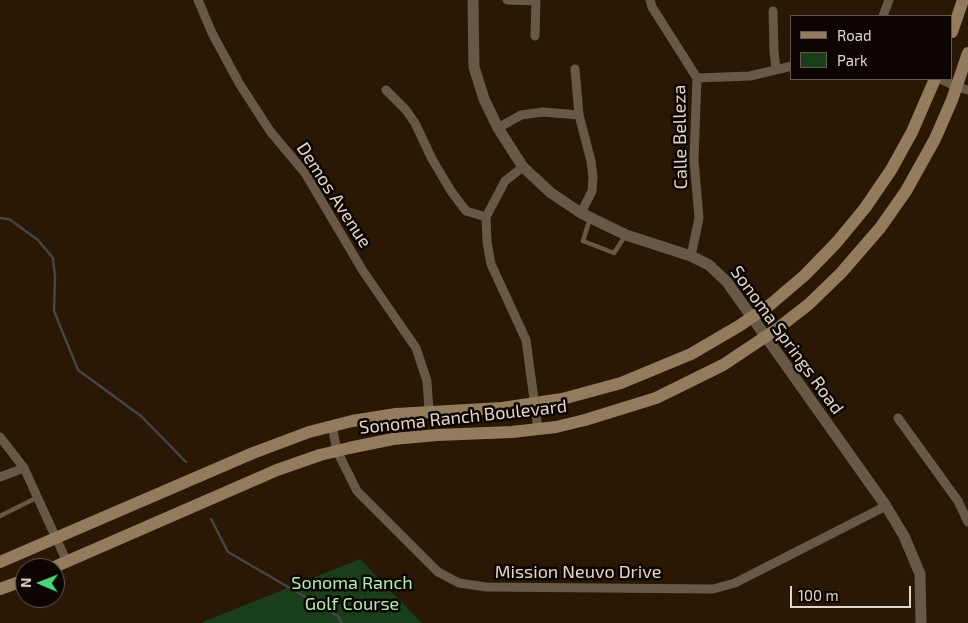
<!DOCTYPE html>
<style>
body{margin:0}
#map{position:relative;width:968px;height:623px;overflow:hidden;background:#2a1805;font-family:"Exo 2",sans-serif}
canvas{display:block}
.legend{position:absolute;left:790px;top:15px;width:162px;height:65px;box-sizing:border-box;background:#0c0501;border:1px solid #625851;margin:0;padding:6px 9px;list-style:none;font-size:15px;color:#e2d5ca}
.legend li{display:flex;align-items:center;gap:10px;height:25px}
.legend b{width:25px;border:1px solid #625851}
.north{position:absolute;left:15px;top:558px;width:50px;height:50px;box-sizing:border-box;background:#0c0501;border:1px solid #625851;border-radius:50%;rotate:271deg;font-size:14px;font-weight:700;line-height:20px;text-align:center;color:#e2d5ca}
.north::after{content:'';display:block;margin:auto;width:18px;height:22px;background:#4bd677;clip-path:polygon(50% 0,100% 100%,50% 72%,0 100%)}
.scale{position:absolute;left:790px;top:586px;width:121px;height:22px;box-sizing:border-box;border:2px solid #e2d5ca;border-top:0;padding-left:6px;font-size:15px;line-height:18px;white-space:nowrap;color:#e2d5ca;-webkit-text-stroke:4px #0c0501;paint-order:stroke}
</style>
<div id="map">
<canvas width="968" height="623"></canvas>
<ul class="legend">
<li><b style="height:6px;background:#937c5d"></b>Road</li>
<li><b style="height:14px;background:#1a3d1a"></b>Park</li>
</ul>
<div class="north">N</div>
<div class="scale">100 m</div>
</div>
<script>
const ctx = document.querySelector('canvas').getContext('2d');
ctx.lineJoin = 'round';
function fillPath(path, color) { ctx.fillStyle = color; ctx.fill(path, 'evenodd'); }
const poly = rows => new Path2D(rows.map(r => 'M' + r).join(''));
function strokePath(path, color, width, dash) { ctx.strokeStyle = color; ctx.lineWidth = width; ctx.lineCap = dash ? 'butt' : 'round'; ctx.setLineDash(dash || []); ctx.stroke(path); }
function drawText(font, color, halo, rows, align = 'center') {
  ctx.font = font + ' "Exo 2",sans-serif'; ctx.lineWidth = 5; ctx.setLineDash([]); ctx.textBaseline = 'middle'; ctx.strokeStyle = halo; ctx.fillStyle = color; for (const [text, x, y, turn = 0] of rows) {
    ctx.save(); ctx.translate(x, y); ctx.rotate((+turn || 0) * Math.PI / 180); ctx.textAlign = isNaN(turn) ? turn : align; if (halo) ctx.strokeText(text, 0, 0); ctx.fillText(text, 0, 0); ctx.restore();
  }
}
fillPath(poly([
 [360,559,422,623,200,623]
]), '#1a3d1a');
strokePath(poly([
 [0,218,9,219,38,240,53,258,55,277,54,311,78,370,141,416,186,462],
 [211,519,228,552,338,616,342,623]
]), '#444647', 2.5);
strokePath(poly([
 [590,218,583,241,614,253,625,236],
 [0,516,38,497]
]), '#685946', 4.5);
strokePath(poly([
 [198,0,212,33,239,83,270,131,305,173,363,271,416,348,427,381,429,411],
 [507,0,536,1],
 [650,0,652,7,697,78,694,160,699,218,691,256],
 [773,11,774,51,776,70],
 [883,16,889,0],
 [535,36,536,0],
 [575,69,579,115,591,161,593,178,592,191,581,213],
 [697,78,750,76,792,66],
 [940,79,957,87,968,90],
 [386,90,406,110,415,123,432,159,451,191,466,211,486,217],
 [498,128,521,115,543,112,579,115],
 [523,167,505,181,486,217,487,242,491,264,526,340,538,429],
 [898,418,958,501,968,522],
 [332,426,337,451,357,491,438,572,459,583,486,587,713,589,735,583,886,506],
 [0,437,24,468,67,562],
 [0,477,24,468]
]), '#685946', 9);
strokePath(poly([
 [473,0,474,67,484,99,498,128,523,167,551,193,581,213,626,235,691,256,709,265,727,282,886,506,904,536,920,574,921,623]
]), '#685946', 11);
strokePath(poly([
 [952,32,963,0],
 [0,562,253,453,309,432,352,421,396,414,502,408,562,399,621,383,691,354,739,326,771,304,805,275,837,242,865,208,891,170,912,132,935,79],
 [52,568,277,470,320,455,349,448,393,439,437,435,512,432,556,427,585,420,656,398,723,365,777,329,809,304,841,273,880,228,906,191,935,139,952,100,968,53],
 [0,589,25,580]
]), '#937c5d', 12);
drawText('18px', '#e2d5ca', '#0c0501', [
 ["Calle Belleza",680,137,-91],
 ["Demos Avenue",334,195,57],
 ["Sonoma Springs Road",787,340,54],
 ["Sonoma Ranch Boulevard",463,417,-6],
 ["Mission Neuvo Drive",578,572]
]);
drawText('18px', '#b0eead', '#0c0501', [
 ["Sonoma Ranch",352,583],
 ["Golf Course",352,604]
]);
</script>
